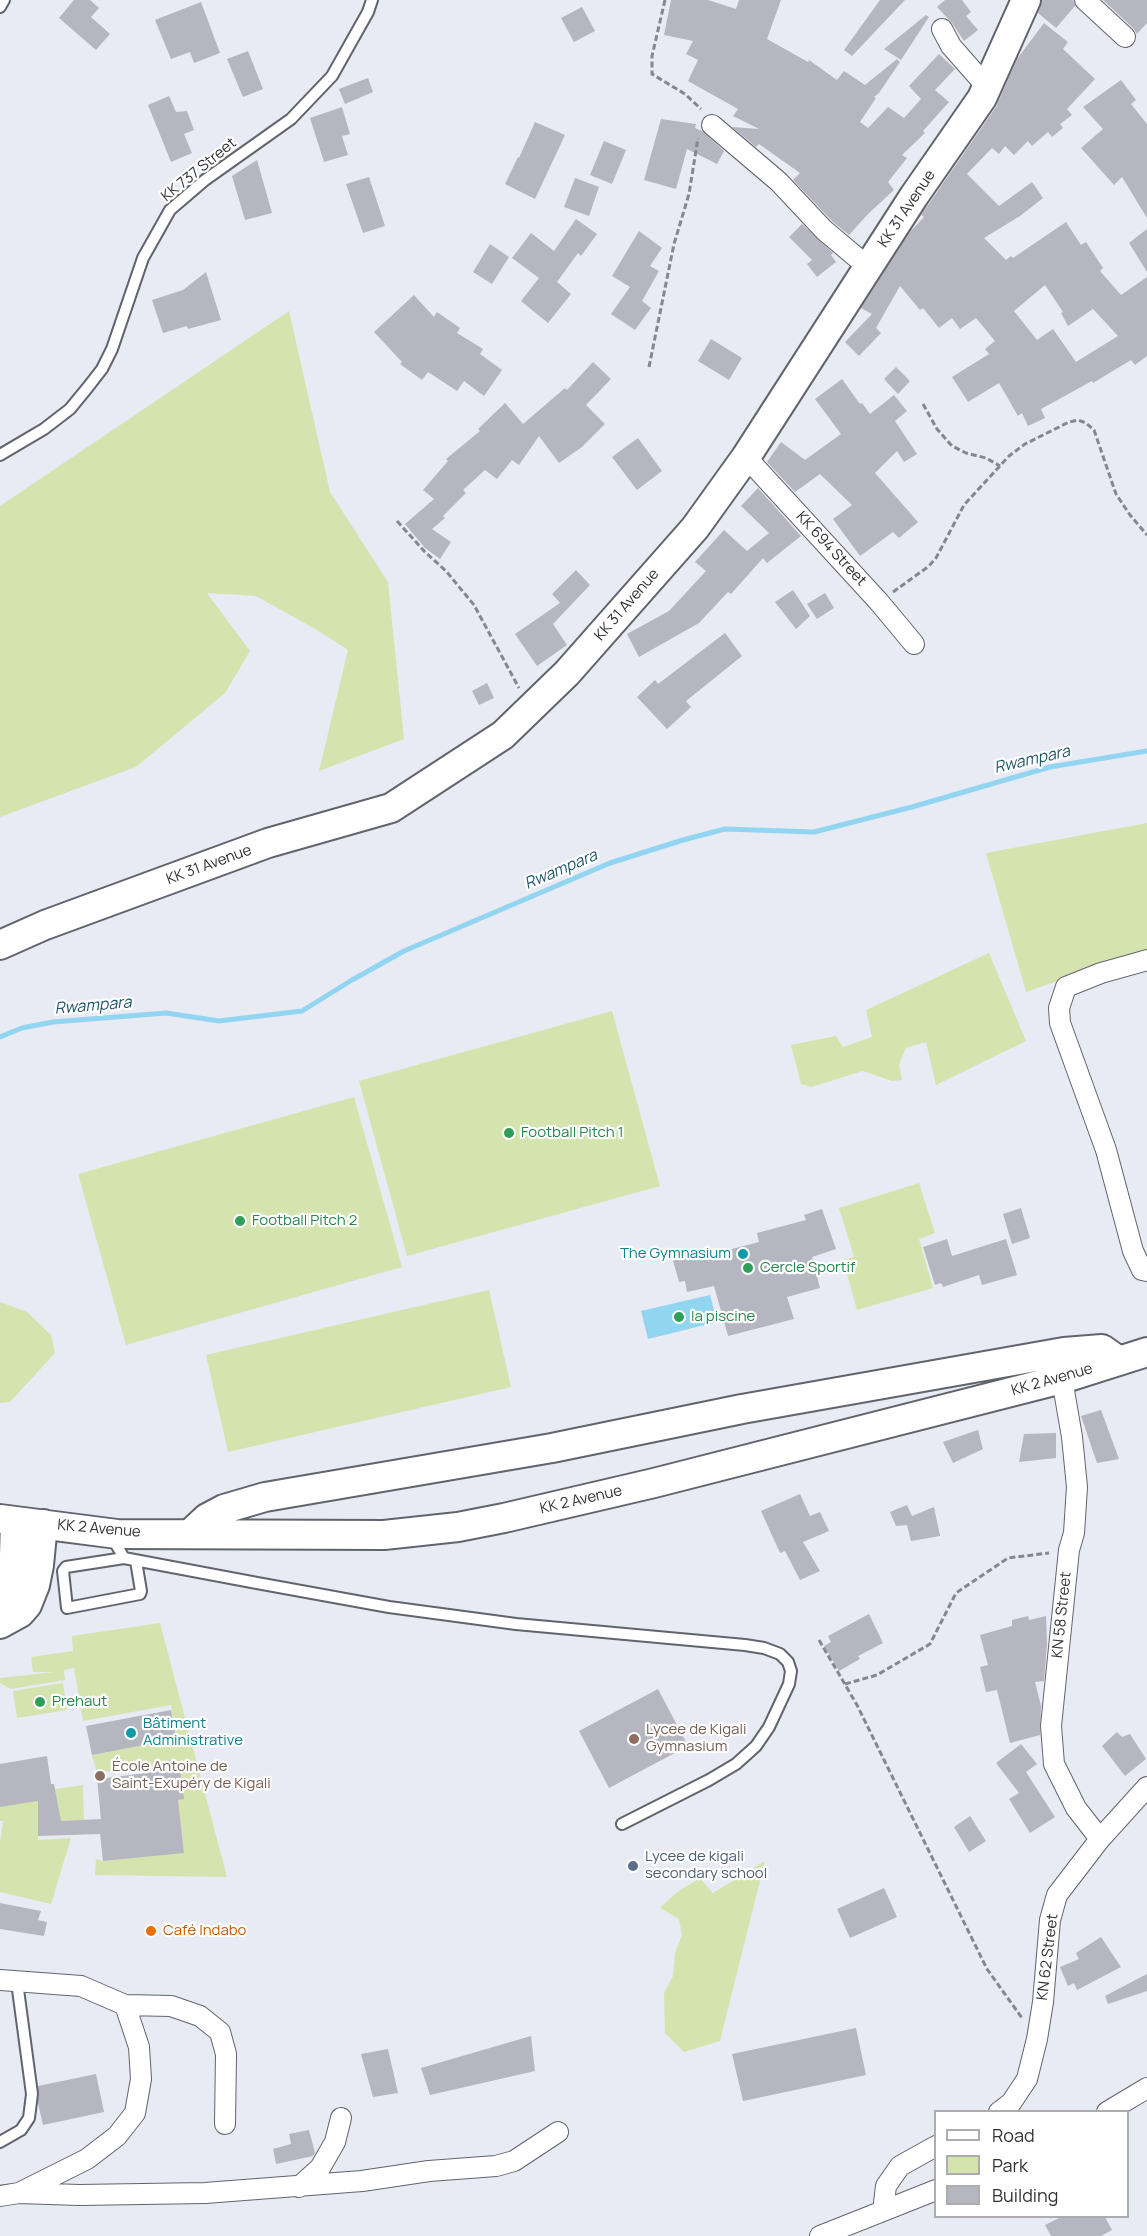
<!DOCTYPE html>
<meta charset="utf-8">
<style>
body{margin:0}
#map{position:relative;width:1147px;height:2236px;overflow:hidden;background:#e8eaf4;font-family:Manrope,sans-serif}
canvas{display:block}
.legend{position:absolute;left:934px;top:2110px;width:195px;height:108px;box-sizing:border-box;background:#fff;border:2px solid #adadaf;margin:0;padding:8px 10px;list-style:none;font-size:18px;color:#313236}
.legend li{display:flex;align-items:center;gap:12px;height:30px}
.legend b{width:30px;border:2px solid #adadaf}
</style>
<div id="map">
<canvas width="1147" height="2236"></canvas>
<ul class="legend">
<li><b style="height:8px;background:#fff"></b>Road</li>
<li><b style="height:16px;background:#d5e4ae"></b>Park</li>
<li><b style="height:16px;background:#b5b6c0"></b>Building</li>
</ul>
</div>
<script>
const ctx = document.querySelector('canvas').getContext('2d');
ctx.lineJoin = 'round';
function fillPath(path, color) { ctx.fillStyle = color; ctx.fill(path, 'evenodd'); }
const poly = rows => new Path2D(rows.map(r => 'M' + r).join(''));
function strokePath(path, color, width, dash) { ctx.strokeStyle = color; ctx.lineWidth = width; ctx.lineCap = dash ? 'butt' : 'round'; ctx.setLineDash(dash || []); ctx.stroke(path); }
function drawText(font, color, halo, rows, align = 'center') {
  ctx.font = font + ' Manrope,sans-serif'; ctx.lineWidth = 4.5; ctx.setLineDash([]); ctx.textBaseline = 'middle'; ctx.strokeStyle = halo; ctx.fillStyle = color; for (const [text, x, y, turn = 0] of rows) {
    ctx.save(); ctx.translate(x, y); ctx.rotate((+turn || 0) * Math.PI / 180); ctx.textAlign = isNaN(turn) ? turn : align; if (halo) ctx.strokeText(text, 0, 0); ctx.fillText(text, 0, 0); ctx.restore();
  }
}
fillPath(poly([
 [289,311,330,492,388,582,404,739,319,771,348,650,317,630,256,596,207,593,250,651,225,693,136,767,0,817,0,506],
 [1147,823,1147,950,1026,992,986,853],
 [989,953,1026,1041,936,1085,926,1042,906,1048,899,1064,902,1080,892,1081,863,1071,811,1087,801,1084,791,1045,836,1036,843,1047,872,1037,866,1010],
 [612,1011,660,1186,407,1256,359,1081],
 [354,1097,402,1267,126,1345,78,1174],
 [919,1183,935,1233,919,1239,933,1288,857,1310,843,1260,854,1257,839,1208],
 [489,1290,511,1387,228,1452,206,1355],
 [0,1302,27,1312,51,1335,55,1353,10,1402,0,1403],
 [160,1623,227,1877,95,1875,96,1859,103,1861,184,1852,180,1821,102,1831,100,1809,183,1799,179,1762,97,1773,92,1755,176,1739,171,1705,83,1721,74,1668,64,1670,65,1680,11,1689,0,1683,0,1678,54,1672,33,1672,31,1657,73,1651,72,1636],
 [63,1683,67,1710,17,1718,13,1691],
 [83,1785,84,1820,38,1822,38,1840,71,1838,51,1904,0,1892,0,1842,3,1821,0,1821,0,1803,56,1797,55,1789],
 [765,1861,720,2041,684,2052,665,2033,664,1993,673,1976,675,1953,682,1935,679,1919,660,1908,677,1892,700,1878,713,1893]
]), '#d5e4ae');
fillPath(poly([
 [710,1295,717,1322,648,1339,641,1311]
]), '#91d5f1');
strokePath(poly([
 [0,1037,22,1028,53,1022,166,1013,219,1021,302,1011,352,980,404,951,610,863,683,840,725,829,814,832,912,807,1050,767,1147,751]
]), '#91d5f1', 5);
fillPath(poly([
 [74,0,90,0,99,8,91,17,110,34,96,50,59,18],
 [671,0,708,0,736,9,739,0,781,0,767,39,808,62,809,60,837,80,844,71,865,85,897,59,900,62,879,93,874,97,876,98,860,122,868,128,888,107,904,118,921,99,909,86,939,54,955,69,935,90,949,102,923,131,925,133,902,155,907,158,888,182,894,190,868,214,849,235,832,221,793,180,800,173,759,144,756,147,732,127,759,129,733,116,738,109,688,81,698,60,686,54,693,41,664,35],
 [880,0,905,0,852,56,844,50],
 [945,0,962,0,971,12,966,16,978,30,964,41,952,23,937,7],
 [1042,0,1073,0,1075,6,1056,28,1038,13],
 [1103,0,1147,0,1147,23,1137,34,1133,28],
 [201,2,220,53,194,63,190,52,171,59,155,20],
 [582,7,595,31,574,42,561,18],
 [926,15,929,17,901,60,884,49],
 [1044,23,1068,42,1063,49,1095,79,1067,109,1072,115,1060,124,1063,128,1052,137,1048,132,1032,146,1028,141,1014,155,1005,146,999,154,992,148,967,174,999,206,1032,182,1043,198,1020,216,984,238,1006,260,1011,256,1013,258,1066,222,1081,245,1086,242,1103,268,1100,271,1121,295,1147,277,1147,356,1135,365,1131,360,1093,383,1092,381,1041,409,1045,418,1028,426,1022,413,1018,416,999,383,968,402,952,377,989,354,985,349,995,341,976,318,960,329,952,318,939,328,923,308,920,310,900,286,876,328,881,333,859,356,845,342,872,314,861,308,910,232,924,217,921,215,928,205,996,107,1017,59],
 [1045,285,1063,312,1061,313,1068,326,1093,309,1118,336,1076,362,1053,329,1037,340,1014,311],
 [248,51,263,89,243,97,227,59],
 [368,78,373,92,345,104,339,89],
 [1121,80,1136,100,1131,104,1147,124,1147,218,1122,177,1114,185,1081,148,1103,129,1083,107],
 [169,96,176,112,187,111,194,130,184,134,192,153,171,162,148,105],
 [342,107,350,134,342,136,348,155,324,162,310,118],
 [661,119,696,124,695,128,702,131,724,151,717,164,687,149,676,189,644,180],
 [535,122,565,135,535,199,505,184,518,157,519,158],
 [604,141,626,150,612,184,590,175],
 [257,160,272,213,245,220,232,176],
 [369,177,385,226,363,233,346,184],
 [575,178,599,187,589,216,564,207],
 [576,219,597,234,581,256,578,253,557,282,571,294,548,323,521,301,539,278,512,258,531,233,554,251],
 [802,224,833,253,831,255,836,262,817,277,807,264,812,260,789,237],
 [1147,229,1147,272,1129,243],
 [639,231,662,248,650,266,659,271,642,301,651,308,635,330,611,314,630,287,612,276],
 [490,244,509,257,492,284,473,272],
 [206,272,221,320,188,329,187,326,163,333,152,300,183,290],
 [414,295,434,317,437,312,460,328,457,333,483,349,480,354,502,370,484,396,464,381,457,391,428,372,422,380,400,364,402,362,374,332],
 [711,339,742,358,729,380,698,361],
 [593,362,611,379,586,405,605,424,582,447,559,463,539,436,519,465,512,460,497,479,485,470,463,490,466,493,443,516,445,518,432,529,451,542,440,559,425,548,405,524,434,499,423,490,448,461,446,459,480,431,478,429,505,403,523,424,565,388,567,390],
 [896,367,910,381,898,394,884,379],
 [842,379,860,404,862,403,870,414,894,395,907,411,895,421,917,454,904,462,897,451,875,473,918,522,899,538,893,532,860,556,833,519,852,505,820,474,795,492,767,462,781,442,805,460,841,434,815,399],
 [638,438,662,471,637,490,612,457],
 [758,488,801,536,767,563,763,558,731,594,728,592,699,623,639,657,627,634,669,611,706,571,695,562,724,530,747,551,769,533,741,506],
 [576,570,590,585,553,624,567,645,537,666,515,634,560,603,552,594],
 [793,590,810,616,796,629,775,602],
 [825,593,834,608,817,619,807,604],
 [725,633,742,656,686,701,691,707,667,729,637,697,655,680,658,684],
 [487,683,494,698,479,705,472,691],
 [1021,1208,1030,1238,1012,1244,1003,1214],
 [822,1209,836,1249,812,1257,820,1288,787,1297,794,1319,728,1336,714,1286,687,1292,685,1281,679,1282,672,1257,703,1248,705,1256,759,1242,757,1233,806,1220,804,1215],
 [947,1239,952,1256,1006,1239,1017,1275,982,1285,979,1275,943,1287,941,1283,935,1285,923,1247],
 [1101,1410,1119,1459,1097,1463,1081,1416],
 [978,1430,983,1449,953,1463,943,1442],
 [1056,1433,1056,1458,1019,1462,1024,1434],
 [800,1494,810,1516,820,1512,829,1531,803,1542,820,1571,800,1580,785,1551,780,1553,761,1511],
 [907,1505,912,1516,934,1507,940,1536,911,1541,907,1525,896,1526,890,1512],
 [869,1614,883,1643,858,1656,860,1659,839,1671,824,1646,831,1642,828,1636],
 [1028,1616,1029,1620,1046,1616,1047,1644,1044,1681,1035,1682,1041,1706,1040,1735,1010,1743,997,1690,986,1692,980,1667,988,1665,980,1635,1012,1626,1012,1620],
 [658,1689,688,1746,609,1788,579,1731],
 [171,1710,176,1739,92,1755,86,1726],
 [1117,1732,1122,1737,1130,1734,1146,1759,1125,1776,1102,1746],
 [1021,1744,1037,1764,1026,1772,1055,1817,1030,1833,1009,1799,1019,1793,996,1763],
 [47,1756,51,1784,54,1784,61,1821,101,1819,97,1779,180,1769,184,1799,178,1800,184,1853,103,1861,100,1834,38,1836,38,1801,0,1807,0,1764],
 [970,1816,986,1841,969,1852,954,1827],
 [884,1888,897,1917,850,1938,837,1909],
 [0,1903,41,1911,38,1920,47,1922,44,1936,0,1929],
 [1101,1937,1121,1967,1077,1990,1074,1983,1068,1986,1060,1967,1079,1959,1076,1953],
 [1147,1974,1147,1991,1108,2004,1105,1996],
 [856,2028,866,2075,743,2101,732,2054],
 [531,2036,535,2071,430,2095,421,2068],
 [388,2049,398,2093,373,2097,361,2054],
 [96,2074,104,2112,43,2125,38,2103,38,2086],
 [309,2130,315,2153,313,2156,276,2164,273,2149,291,2144,289,2134],
 [1061,2217,1105,2217,1112,2230,1101,2236,1051,2236,1045,2225]
]), '#b5b6c0');
const lane = poly([
 [0,7,4,0],
 [0,455,44,429,70,409,88,387,102,369,112,349,143,258,170,210,205,180,291,119,332,76,368,12,372,0],
 [117,1537,117,1546,124,1558,257,1583,389,1607,516,1624,745,1645,764,1648,780,1654,788,1662,791,1671,789,1684,769,1727,756,1746,736,1764,709,1780,622,1824],
 [124,1558,66,1567,63,1571,67,1608,140,1594,141,1591,136,1561],
 [0,2142,21,2130,29,2118,32,2094,17,1982]
]);
const street = poly([
 [1085,0,1125,37],
 [942,29,951,46,987,87],
 [712,125,779,182,824,230,868,267],
 [746,457,879,602,914,644],
 [1147,960,1101,973,1066,987,1059,1008,1060,1023,1106,1150,1133,1251,1142,1270,1147,1271],
 [1062,1379,1072,1437,1077,1487,1074,1533,1069,1550,1051,1726,1054,1764,1076,1808,1100,1839],
 [0,1980,81,1986,125,2005,139,2047,141,2079,135,2113,117,2136,87,2159,19,2193,0,2196],
 [125,2005,171,2006,200,2016,220,2032,226,2054,225,2124],
 [999,2112,1011,2103,1027,2079,1037,2039,1043,2002,1050,1920,1057,1895,1100,1839,1147,1787],
 [1107,2112,1147,2088],
 [299,2187,320,2168,335,2142,341,2118],
 [19,2193,79,2195,205,2193,362,2181,429,2171,496,2166,514,2161,558,2132],
 [883,2211,886,2186,900,2166,936,2146],
 [820,2236,936,2190]
]);
const secondary = poly([
 [0,945,45,925,268,843,391,808,503,735,567,673,695,528,746,457,914,196,982,98,1026,0],
 [0,1519,117,1534,384,1535,458,1527,504,1518,654,1483,1062,1379,1147,1352],
 [190,1534,207,1518,224,1509,265,1497,552,1448,742,1409,1064,1352,1102,1349,1119,1361],
 [0,1604,10,1585,14,1555,15,1521],
 [0,1624,20,1613,27,1605,35,1585,39,1565,43,1524]
]);
strokePath(lane, '#62646d', 14);
strokePath(street, '#62646d', 22);
strokePath(secondary, '#62646d', 32);
strokePath(poly([
 [665,0,652,56,652,74,685,94,701,109],
 [649,367,674,244,689,194,698,138],
 [923,404,937,429,952,446,966,453,986,458,1000,466],
 [397,521,425,552,446,571,474,605,519,688],
 [893,592,929,566,936,558,964,505,1009,456,1025,444,1069,422,1078,420,1086,423,1094,430,1116,494,1130,515,1147,535],
 [819,1640,857,1705,987,1969,1022,2018],
 [845,1684,877,1675,930,1644,956,1593,1008,1558,1049,1553]
]), '#86878e', 3, [6, 3]);
strokePath(lane, '#fff', 10);
strokePath(street, '#fff', 20);
strokePath(secondary, '#fff', 28);
for (const [x, y, r, color] of [
 [509,1133,6,"#2e9e5b"],
 [240,1221,6,"#2e9e5b"],
 [743,1254,6,"#0f9aa8"],
 [748,1268,6,"#2e9e5b"],
 [679,1317,6,"#2e9e5b"],
 [40,1702,6,"#2e9e5b"],
 [131,1733,6,"#0f9aa8"],
 [634,1739,6,"#8d6e63"],
 [100,1776,6,"#8d6e63"],
 [633,1866,6,"#5c6f8a"],
 [151,1931,6,"#e8710a"]
]) { const dot = new Path2D(); dot.arc(x, y, r, 0, 2 * Math.PI); ctx.fillStyle = color; ctx.fill(dot); strokePath(dot, '#fff', 2); }
drawText('15px', '#313236', '#fff', [
 ["KK 737 Street",199,170,-39],
 ["KK 31 Avenue",907,209,-56],
 ["KK 694 Street",831,549,47],
 ["KK 31 Avenue",627,605,-49],
 ["KK 31 Avenue",209,865,-20],
 ["KK 2 Avenue",1052,1380,-16],
 ["KK 2 Avenue",581,1500,-13],
 ["KK 2 Avenue",99,1529,5],
 ["KN 58 Street",1062,1615,-84],
 ["KN 62 Street",1048,1957,-83]
]);
drawText('15px', '#27864d', '#fff', [
 ["Football Pitch 1",521,1133],
 ["Football Pitch 2",252,1221],
 ["Cercle Sportif",760,1268],
 ["la piscine",691,1317],
 ["Prehaut",52,1702]
], 'left');
drawText('15px', '#0d838f', '#fff', [
 ["The Gymnasium",731,1254],
 ["Bâtiment",143,1724,"left"],
 ["Administrative",143,1741,"left"]
], 'right');
drawText('15px', '#785e54', '#fff', [
 ["Lycee de Kigali",646,1730],
 ["Gymnasium",646,1747],
 ["École Antoine de",112,1767],
 ["Saint-Exupéry de Kigali",112,1784]
], 'left');
drawText('15px', '#4e5e75', '#fff', [
 ["Lycee de kigali",645,1857],
 ["secondary school",645,1874]
], 'left');
drawText('15px', '#c56008', '#fff', [
 ["Café Indabo",163,1931]
], 'left');
drawText('italic 16px', '#1f566a', '#fff', [
 ["Rwampara",1032,760,-13],
 ["Rwampara",561,870,-23],
 ["Rwampara",93,1006,-5]
]);
</script>
